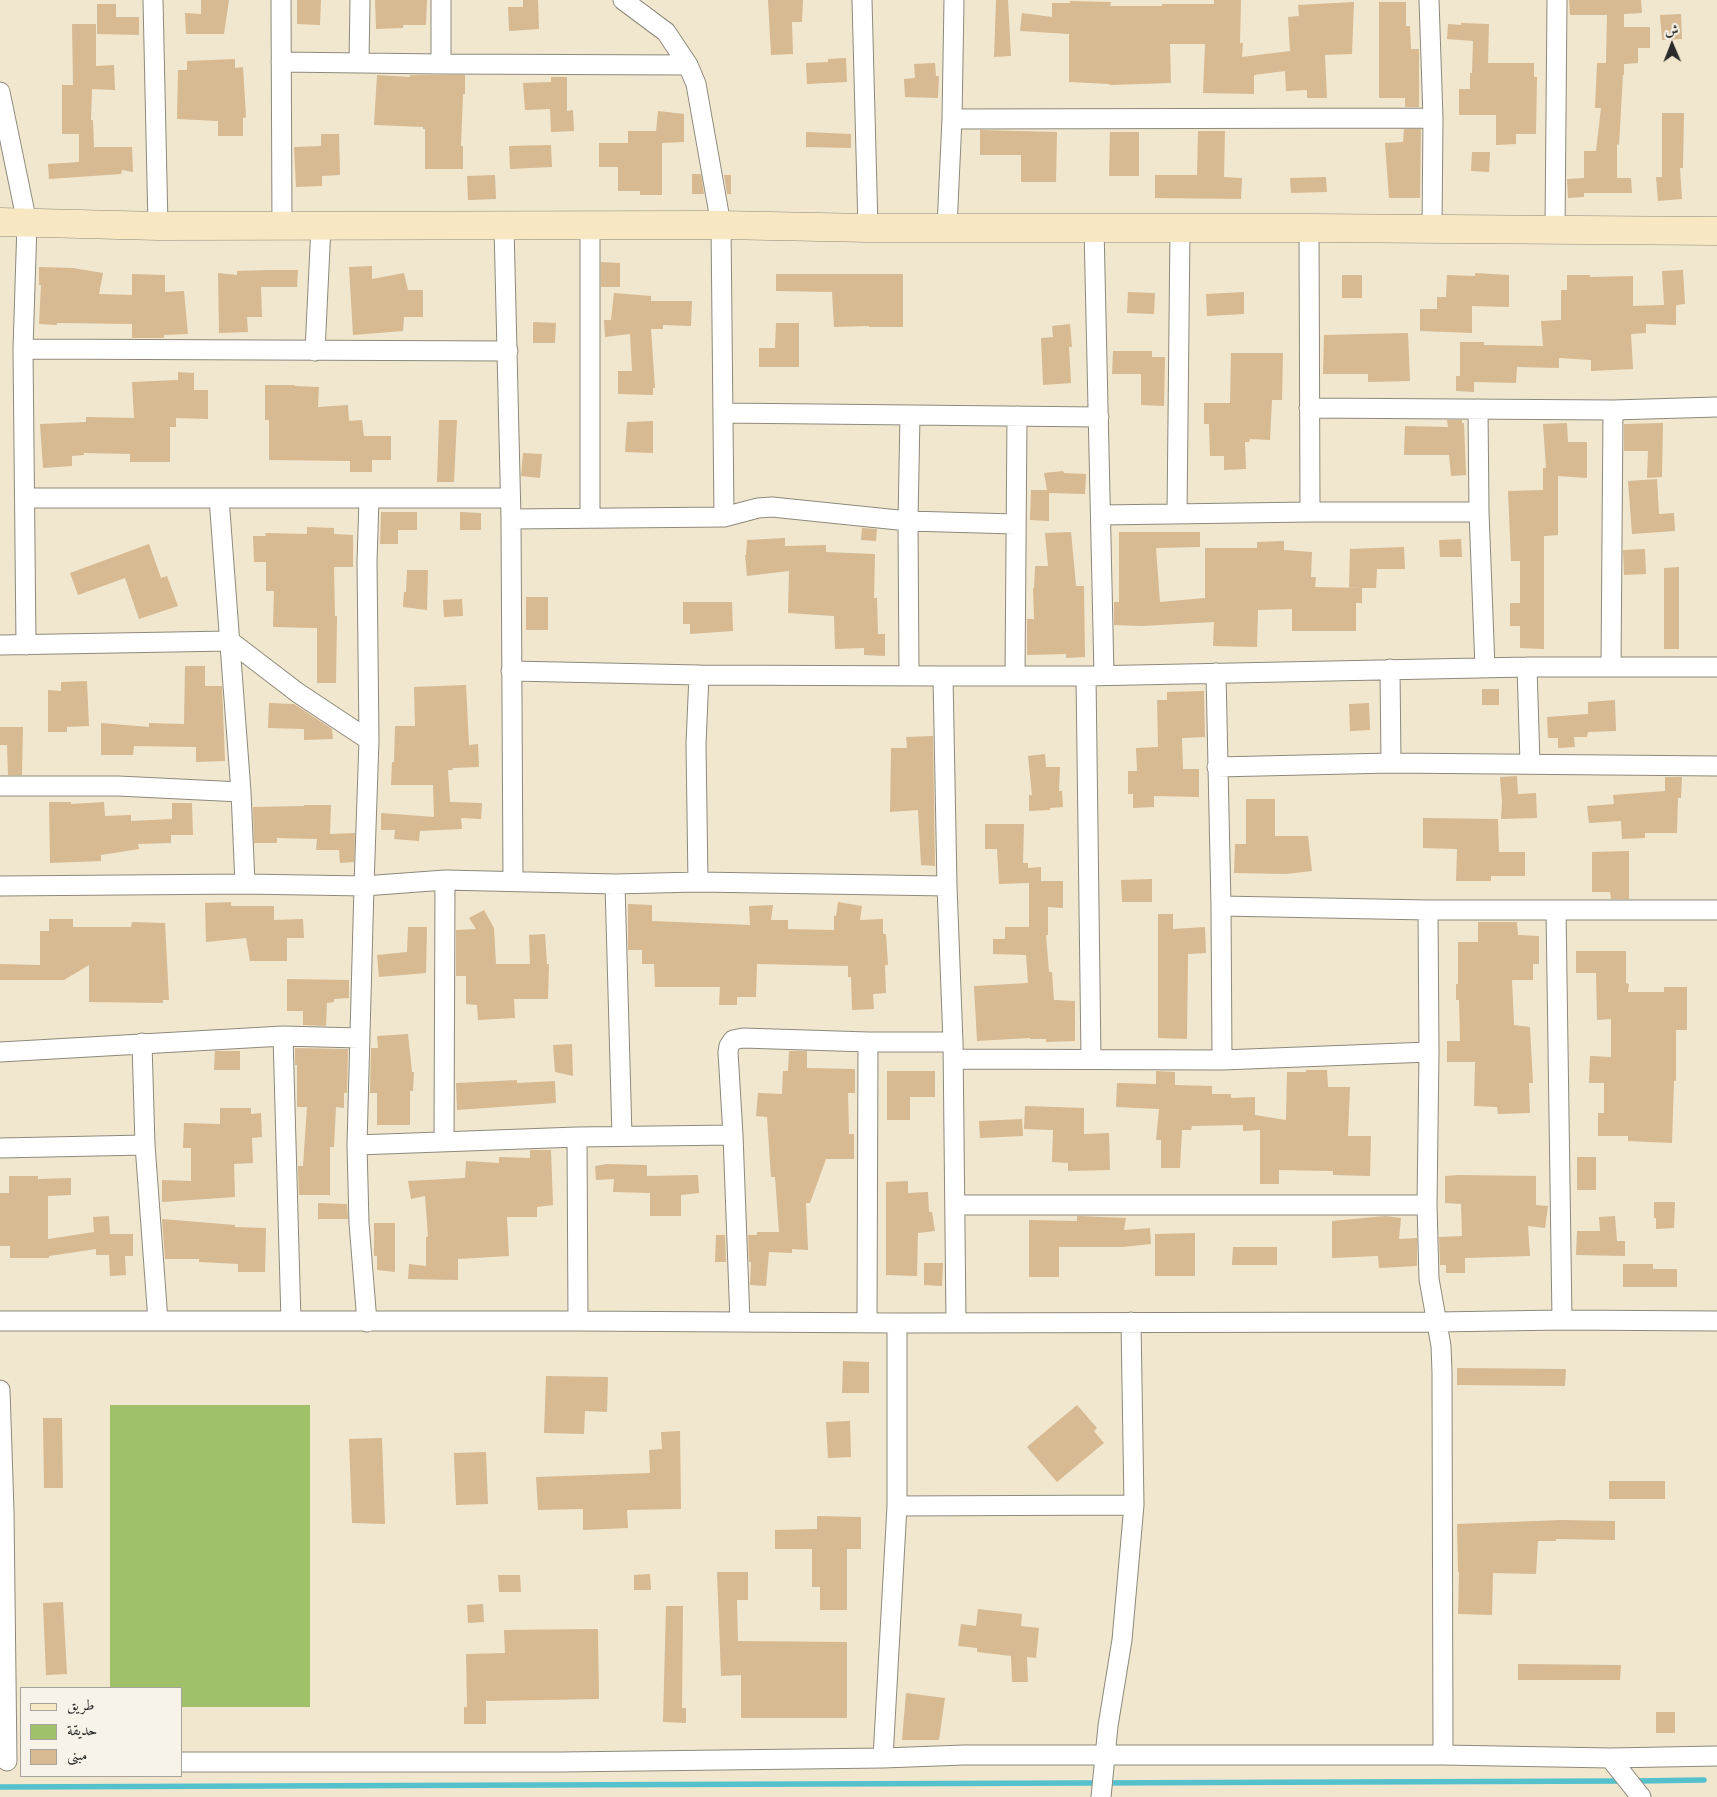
<!DOCTYPE html>
<meta charset="utf-8">
<style>
body{margin:0}
#map{position:relative;width:1717px;height:1797px;overflow:hidden;background:#f0e7ce;font-family:"Libre Caslon Text",Amiri,serif}
canvas{display:block}
.legend{position:absolute;left:20px;top:1687px;width:162px;height:90px;box-sizing:border-box;background:#f7f3e8;border:1px solid #a5a39c;margin:0;padding:6px 9px;list-style:none;font-size:15px;color:#2b2b2b}
.legend li{display:flex;align-items:center;gap:10px;height:25px}
.legend b{width:25px;border:1px solid #a5a39c}
.north{position:absolute;left:1647px;top:20px;width:50px;height:50px;-webkit-text-stroke:4px #f7f3e8;paint-order:stroke;rotate:359deg;font-size:14px;font-weight:700;line-height:20px;text-align:center;color:#2b2b2b}
.north::after{content:'';display:block;margin:auto;width:18px;height:22px;background:#2b2b2b;clip-path:polygon(50% 0,100% 100%,50% 72%,0 100%)}
</style>
<div id="map">
<canvas width="1717" height="1797"></canvas>
<ul class="legend">
<li><b style="height:6px;background:#f7e8c3"></b>طريق</li>
<li><b style="height:14px;background:#a0c16a"></b>حديقة</li>
<li><b style="height:14px;background:#d7b992"></b>مبنى</li>
</ul>
<div class="north">ش</div>
</div>
<script>
const ctx = document.querySelector('canvas').getContext('2d');
ctx.lineJoin = 'round';
function fillPath(path, color) { ctx.fillStyle = color; ctx.fill(path, 'evenodd'); }
const poly = rows => new Path2D(rows.map(r => 'M' + r).join(''));
function strokePath(path, color, width, dash) { ctx.strokeStyle = color; ctx.lineWidth = width; ctx.lineCap = dash ? 'butt' : 'round'; ctx.setLineDash(dash || []); ctx.stroke(path); }
fillPath(poly([
 [110,1405,310,1405,310,1707,181,1707,181,1688,110,1688]
]), '#a0c16a');
strokePath(poly([
 [1634,1781,1704,1780],
 [0,1787,1622,1781]
]), '#54c1cc', 5.5);
fillPath(poly([
 [201,0,229,0,224,34,186,34,185,13,201,14],
 [297,0,321,0,320,25,297,24],
 [375,0,427,0,426,25,403,25,403,28,376,29],
 [523,0,538,0,539,29,509,31,508,7,523,7],
 [768,0,803,0,802,22,792,22,793,54,771,55],
 [996,0,1008,0,1011,56,994,57],
 [1214,0,1241,0,1240,43,1243,43,1242,57,1290,51,1288,17,1299,16,1298,5,1354,2,1352,54,1325,55,1327,98,1307,98,1307,90,1286,91,1285,71,1254,75,1254,94,1203,93,1205,44,1170,44,1171,83,1110,85,1109,84,1069,82,1069,34,1020,31,1022,13,1052,17,1052,3,1070,3,1070,1,1111,2,1110,6,1162,6,1162,4,1214,4],
 [1569,0,1641,0,1642,13,1624,14,1624,27,1650,27,1650,48,1638,48,1638,63,1624,64,1624,75,1623,75,1619,145,1617,144,1617,178,1631,178,1632,193,1584,193,1584,197,1568,198,1567,179,1584,178,1584,151,1596,151,1601,108,1595,108,1597,63,1606,63,1607,15,1570,15],
 [1379,2,1406,2,1406,26,1410,26,1411,49,1419,49,1419,107,1405,107,1405,98,1379,98],
 [97,4,116,4,116,17,139,17,139,35,97,34],
 [1681,14,1682,39,1662,40,1660,15],
 [1461,23,1489,24,1488,63,1534,63,1534,77,1537,77,1536,134,1516,134,1516,144,1496,145,1496,115,1459,115,1459,89,1470,89,1470,73,1472,73,1473,41,1447,39,1448,24,1461,25],
 [72,24,96,24,96,66,114,65,115,90,92,89,91,120,93,120,94,147,132,147,133,172,122,170,121,174,49,179,48,164,79,162,79,134,62,134,62,85,73,85],
 [846,58,847,82,807,84,806,63,828,62,828,59],
 [235,59,235,68,243,67,246,117,243,118,243,136,218,136,218,121,177,119,178,70,187,70,187,61],
 [935,63,936,76,939,76,938,98,905,97,904,79,915,78,914,64],
 [377,75,410,77,410,75,465,75,465,94,463,94,461,146,463,146,463,169,425,169,425,129,423,129,423,127,374,125],
 [551,77,567,77,567,111,573,110,574,131,551,132,550,109,525,110,523,83,551,82],
 [658,111,684,114,684,142,662,143,662,195,640,195,640,191,618,191,618,167,599,167,599,143,628,143,628,131,656,131],
 [1662,113,1684,113,1683,168,1680,168,1682,199,1658,201,1656,177,1662,177],
 [1404,129,1421,129,1420,198,1389,198,1385,143,1403,142],
 [980,130,1057,132,1056,182,1021,182,1021,155,980,155],
 [1198,131,1225,131,1224,177,1242,178,1241,199,1155,198,1155,175,1197,175],
 [806,132,851,134,851,148,806,147],
 [1110,132,1139,132,1139,176,1109,176],
 [321,134,339,134,340,175,322,176,322,186,296,187,294,147,321,146],
 [551,145,552,167,510,169,509,146],
 [1472,152,1490,152,1489,172,1471,171],
 [692,174,701,174,704,194,692,194],
 [495,175,496,199,468,200,467,176],
 [724,175,731,175,731,194,727,194],
 [1326,177,1327,192,1291,193,1290,178],
 [601,262,620,263,620,287,601,287],
 [372,266,372,279,404,273,408,290,423,290,423,317,404,317,403,331,353,335,349,267],
 [39,267,73,268,103,273,99,294,132,295,132,274,165,275,165,292,184,291,188,334,164,335,164,338,132,338,132,324,57,323,57,325,39,324,41,285,39,285],
 [269,270,298,270,297,287,261,287,262,317,247,317,248,332,219,333,218,273,237,275,237,271],
 [1683,270,1685,304,1676,305,1676,325,1646,324,1646,333,1631,334,1633,369,1591,371,1591,360,1559,358,1559,368,1517,367,1516,383,1474,382,1474,392,1456,391,1456,376,1460,376,1460,342,1484,342,1484,345,1543,346,1541,321,1561,320,1561,290,1567,290,1567,275,1590,275,1590,277,1633,276,1633,306,1664,305,1662,271],
 [1475,273,1509,275,1509,307,1472,306,1472,333,1420,331,1420,309,1437,309,1437,297,1446,297,1447,275,1475,276],
 [776,274,903,274,903,327,869,327,869,326,834,327,832,292,776,291],
 [1342,275,1362,275,1362,298,1342,298],
 [1128,292,1155,293,1154,314,1127,313],
 [1244,292,1244,314,1207,316,1206,294],
 [614,293,651,296,651,301,692,301,691,326,663,325,663,329,651,329,655,388,653,388,653,395,618,394,618,371,632,371,630,334,605,337,604,320,611,320],
 [533,322,556,323,555,343,533,343],
 [776,323,799,323,799,367,759,367,759,348,775,348],
 [1070,324,1072,347,1069,347,1071,383,1043,385,1041,338,1053,337,1052,326],
 [1408,333,1410,381,1368,382,1368,374,1323,374,1324,335],
 [1113,351,1152,351,1152,357,1165,357,1164,406,1141,405,1141,374,1112,374],
 [1231,353,1283,353,1282,400,1272,400,1270,440,1250,439,1249,442,1245,442,1246,469,1224,470,1224,456,1210,456,1209,424,1204,424,1204,403,1230,403],
 [178,372,194,373,194,390,208,390,208,419,176,418,176,427,170,427,170,462,130,462,130,454,84,453,84,455,72,456,72,466,43,468,40,424,86,422,86,417,134,418,132,382,178,380],
 [265,385,294,385,295,386,319,387,318,407,348,405,349,421,362,420,364,436,391,436,391,460,372,460,372,472,350,472,350,461,269,460,269,420,265,420],
 [439,420,457,420,454,482,437,482],
 [1447,420,1462,420,1462,423,1464,423,1466,475,1451,476,1449,455,1404,455,1405,426,1448,427],
 [653,421,653,453,625,452,627,422],
 [1567,423,1568,442,1587,442,1587,478,1558,476,1558,535,1544,536,1544,649,1520,648,1520,626,1510,626,1510,603,1520,603,1520,561,1511,561,1508,491,1543,490,1543,468,1546,468,1543,424],
 [1663,423,1662,477,1647,478,1648,451,1624,451,1624,424],
 [523,453,542,454,540,478,521,476],
 [1063,471,1064,473,1086,474,1085,494,1049,493,1049,521,1030,520,1031,490,1047,490,1044,473],
 [1657,479,1659,514,1674,513,1675,531,1632,534,1628,481],
 [381,512,417,512,417,530,398,530,398,544,380,544],
 [460,512,481,513,481,530,460,530],
 [307,527,334,528,334,534,353,535,353,567,334,567,335,616,337,616,336,683,317,683,317,628,273,627,274,591,266,591,266,562,254,562,253,536,266,536,265,533,307,534],
 [862,528,877,529,876,541,861,540],
 [1071,532,1076,586,1084,586,1085,657,1066,658,1066,654,1027,655,1027,619,1034,619,1033,588,1034,588,1035,566,1048,566,1045,533],
 [1119,532,1200,532,1200,547,1156,548,1160,602,1205,598,1205,548,1257,548,1257,542,1284,541,1284,550,1312,552,1311,577,1316,577,1315,587,1362,588,1362,603,1356,603,1356,631,1292,631,1292,609,1258,610,1257,647,1213,646,1214,622,1142,626,1114,625,1114,602,1119,602],
 [785,538,785,546,826,545,826,552,875,554,874,598,877,598,878,634,885,634,885,656,864,655,864,648,835,649,834,616,788,613,789,571,747,576,745,555,746,555,747,540],
 [1461,539,1462,557,1440,557,1439,540],
 [149,544,161,578,167,576,178,606,139,619,125,578,78,595,70,573],
 [1404,547,1405,569,1377,569,1376,588,1349,588,1350,549],
 [1645,549,1646,574,1624,575,1623,550],
 [1679,567,1679,649,1664,649,1664,568],
 [407,570,428,570,427,610,403,607,404,592,406,592],
 [526,597,548,597,548,630,526,630],
 [462,599,463,616,444,617,443,600],
 [683,602,732,602,733,631,690,634,690,624,683,624],
 [185,666,205,666,205,686,222,686,225,761,196,762,196,747,134,746,133,755,101,755,101,723,149,727,149,723,184,724],
 [87,681,89,726,67,727,67,732,48,732,48,690,61,691,61,682],
 [466,685,469,745,478,744,479,767,452,768,453,770,448,770,450,802,482,803,481,819,461,818,462,829,420,831,419,841,394,839,395,830,381,830,381,813,434,817,433,785,391,785,392,762,394,762,395,726,415,726,414,687],
 [1482,689,1499,689,1499,705,1482,705],
 [1204,691,1205,737,1182,738,1183,769,1199,769,1199,797,1154,796,1154,807,1133,808,1133,794,1128,794,1128,771,1137,771,1136,748,1158,747,1157,700,1167,700,1167,692],
 [1615,700,1616,731,1588,732,1587,737,1574,737,1575,747,1558,748,1558,738,1548,738,1547,717,1588,714,1588,702],
 [269,703,294,704,332,729,333,739,304,740,304,729,268,728],
 [1369,703,1370,730,1350,731,1349,704],
 [0,727,23,727,22,775,8,775,7,745,0,745],
 [933,736,935,866,921,865,918,810,890,812,891,748,907,748,906,737],
 [1045,754,1046,767,1060,767,1059,791,1062,791,1063,807,1050,808,1050,810,1029,811,1029,795,1032,795,1028,756],
 [1517,776,1518,794,1536,793,1537,818,1501,819,1502,802,1500,777],
 [1665,777,1682,777,1681,798,1678,798,1677,833,1645,833,1645,838,1622,839,1621,821,1589,823,1587,806,1614,804,1613,795,1665,791],
 [1246,799,1275,799,1275,836,1308,836,1312,871,1286,874,1234,873,1235,844,1246,844],
 [49,802,71,802,71,804,104,802,105,816,131,815,131,821,172,819,172,803,192,803,193,835,171,835,171,843,138,844,139,849,101,855,101,861,50,863],
 [304,805,331,805,330,834,355,833,354,862,340,863,339,850,316,850,317,839,277,838,277,843,254,843,253,807,304,806],
 [1423,818,1498,819,1499,852,1525,852,1525,876,1491,876,1491,881,1456,881,1457,849,1423,848],
 [985,824,1024,824,1023,863,1028,863,1028,868,1041,867,1041,881,1063,881,1063,908,1048,907,1048,935,1046,935,1049,972,1052,972,1054,1000,1075,1001,1075,1041,1046,1042,1046,1039,1030,1039,1030,1038,977,1041,974,986,1028,983,1026,955,993,954,993,939,1005,939,1005,927,1029,927,1029,883,999,884,997,849,985,849],
 [1629,851,1629,899,1611,899,1610,892,1592,892,1592,852],
 [1152,879,1152,902,1122,902,1121,880],
 [231,902,231,906,274,906,274,920,303,919,304,938,287,938,287,961,250,961,246,938,206,942,205,903],
 [838,902,862,906,860,920,883,919,883,934,886,934,888,965,885,965,886,993,873,994,874,1009,852,1010,851,977,848,977,848,966,757,964,756,997,737,997,737,1005,719,1005,720,987,655,987,654,964,642,964,642,950,628,950,628,904,652,905,652,921,750,925,749,906,773,905,771,920,788,920,788,929,834,930,834,916,836,916],
 [484,910,494,928,496,964,530,964,529,935,545,934,547,964,549,964,548,999,514,999,515,1018,478,1020,477,1005,466,1004,466,976,456,976,456,930,476,929,469,918],
 [1158,914,1173,914,1173,929,1205,927,1206,953,1188,954,1187,1039,1158,1038],
 [49,919,73,919,73,927,131,927,132,922,165,923,169,1000,163,1000,163,1003,89,1002,89,965,64,980,0,980,0,964,40,965,40,931,49,931],
 [1478,922,1517,922,1518,935,1539,936,1539,964,1533,964,1533,980,1512,980,1514,1025,1530,1027,1533,1083,1529,1083,1530,1113,1498,1114,1497,1107,1474,1106,1475,1062,1447,1062,1447,1041,1460,1041,1459,1000,1456,1000,1456,984,1458,984,1458,942,1478,942],
 [408,927,427,927,426,973,379,977,377,955,407,952],
 [1576,951,1626,951,1626,983,1629,984,1628,992,1664,992,1664,987,1687,987,1687,1030,1676,1030,1676,1081,1674,1081,1672,1143,1628,1141,1628,1136,1598,1136,1598,1113,1604,1113,1604,1083,1589,1083,1590,1056,1611,1057,1611,1019,1597,1020,1596,973,1576,973],
 [287,979,349,980,349,998,334,999,334,1002,327,1003,326,1026,303,1025,303,1011,287,1011],
 [408,1034,412,1072,414,1072,413,1091,410,1091,410,1125,377,1125,377,1093,370,1093,371,1048,378,1048,377,1036],
 [572,1044,573,1076,555,1072,553,1045],
 [295,1048,348,1049,347,1093,344,1093,344,1108,336,1107,334,1147,330,1147,330,1195,299,1195,298,1166,303,1166,307,1107,297,1107,297,1065,295,1065],
 [215,1051,240,1051,240,1070,214,1070],
 [789,1051,807,1051,807,1068,855,1069,855,1093,848,1093,849,1134,854,1134,854,1159,826,1159,810,1203,806,1203,808,1250,792,1249,792,1253,769,1252,766,1286,750,1285,751,1262,749,1262,748,1235,757,1235,757,1232,779,1232,775,1177,771,1177,767,1117,756,1116,758,1093,782,1094,783,1071,788,1071],
 [1306,1070,1327,1070,1328,1087,1350,1087,1348,1136,1371,1136,1370,1176,1333,1175,1333,1171,1279,1170,1279,1184,1260,1184,1260,1130,1243,1131,1243,1125,1192,1126,1191,1130,1182,1130,1180,1168,1161,1168,1161,1140,1156,1140,1159,1109,1116,1107,1117,1083,1156,1084,1156,1071,1175,1072,1175,1085,1212,1086,1212,1094,1231,1094,1231,1098,1255,1097,1255,1115,1286,1120,1287,1072,1306,1072],
 [887,1071,935,1071,935,1097,910,1097,910,1120,887,1120],
 [517,1080,517,1083,555,1081,556,1103,457,1110,456,1083],
 [1025,1106,1084,1108,1084,1134,1109,1133,1110,1170,1068,1171,1068,1163,1052,1162,1053,1130,1024,1129],
 [220,1108,251,1108,251,1114,261,1113,262,1137,252,1138,253,1163,234,1164,235,1197,162,1202,162,1180,191,1181,191,1148,183,1148,184,1123,220,1124],
 [1022,1119,1023,1136,980,1138,979,1121],
 [530,1150,551,1150,553,1205,537,1207,537,1217,507,1217,509,1256,458,1259,458,1280,408,1279,409,1264,426,1266,426,1237,428,1237,425,1196,411,1199,408,1181,465,1178,466,1161,499,1163,499,1157,530,1158],
 [1577,1157,1596,1157,1596,1190,1577,1190],
 [607,1164,647,1165,647,1176,698,1175,699,1193,681,1195,681,1216,650,1216,650,1193,613,1192,614,1179,596,1180,595,1166],
 [1458,1175,1536,1176,1536,1205,1548,1206,1545,1228,1528,1226,1530,1256,1465,1258,1465,1273,1446,1273,1446,1265,1440,1265,1439,1237,1462,1236,1461,1204,1445,1203,1445,1176],
 [9,1176,38,1176,38,1179,71,1178,71,1195,48,1196,48,1239,94,1232,93,1217,109,1216,110,1234,133,1234,133,1256,125,1256,126,1275,110,1276,109,1255,96,1255,96,1249,49,1256,49,1258,10,1258,10,1246,0,1246,0,1193,9,1193],
 [908,1181,908,1193,928,1192,929,1212,932,1212,935,1231,918,1233,917,1276,886,1275,886,1182],
 [1654,1202,1675,1202,1674,1228,1656,1229,1656,1218,1654,1218],
 [318,1203,347,1204,348,1219,318,1219],
 [1077,1216,1126,1218,1124,1230,1150,1228,1151,1244,1123,1247,1059,1247,1059,1277,1029,1277,1029,1220,1077,1221],
 [1385,1216,1401,1218,1399,1239,1417,1238,1417,1266,1379,1268,1378,1256,1332,1258,1332,1221],
 [1615,1216,1617,1241,1625,1241,1625,1256,1576,1255,1577,1231,1600,1231,1599,1217],
 [162,1219,235,1225,235,1227,266,1228,265,1272,238,1272,238,1264,199,1262,199,1259,165,1259],
 [374,1223,395,1223,395,1272,377,1270,377,1256,374,1256],
 [1195,1233,1195,1276,1155,1276,1155,1234],
 [716,1235,725,1235,726,1262,715,1262],
 [1233,1247,1277,1247,1277,1265,1232,1265],
 [924,1263,943,1263,942,1286,924,1285],
 [1623,1264,1653,1264,1653,1269,1677,1269,1677,1287,1623,1287],
 [843,1361,869,1362,869,1393,842,1393],
 [1457,1368,1566,1369,1565,1386,1457,1385],
 [546,1376,608,1377,607,1412,585,1411,584,1434,544,1433],
 [1077,1405,1097,1428,1094,1431,1104,1443,1057,1482,1027,1447],
 [43,1418,62,1418,63,1488,44,1488],
 [850,1421,851,1457,828,1458,826,1422],
 [680,1431,681,1509,627,1510,628,1528,583,1530,583,1509,538,1510,536,1477,650,1473,649,1450,662,1449,661,1432],
 [382,1438,385,1524,352,1523,349,1439],
 [486,1452,488,1504,456,1505,454,1453],
 [1609,1481,1665,1481,1665,1499,1609,1499],
 [817,1516,861,1517,861,1549,847,1549,847,1610,820,1610,820,1587,812,1587,812,1549,775,1549,775,1530,817,1529],
 [1562,1520,1615,1521,1615,1540,1556,1539,1556,1541,1538,1541,1536,1574,1493,1573,1492,1615,1458,1614,1459,1572,1458,1572,1457,1524],
 [717,1572,748,1572,748,1600,737,1600,738,1641,847,1642,847,1718,741,1718,741,1675,721,1676],
 [650,1574,651,1590,634,1590,634,1575],
 [498,1575,520,1575,521,1592,499,1592],
 [63,1602,67,1674,46,1675,43,1603],
 [483,1604,484,1622,468,1623,467,1605],
 [666,1606,683,1606,682,1708,686,1708,686,1723,663,1722],
 [978,1609,1022,1614,1021,1626,1039,1628,1036,1658,1027,1657,1028,1682,1012,1682,1011,1656,977,1652,977,1648,958,1646,961,1624,976,1626],
 [598,1629,599,1699,486,1701,486,1724,464,1724,464,1707,467,1707,466,1654,505,1653,504,1630],
 [1518,1664,1621,1665,1620,1680,1518,1680],
 [906,1693,945,1698,939,1740,902,1740],
 [1656,1712,1675,1712,1675,1733,1656,1733]
]), '#d7b992');
const street = poly([
 [153,0,158,226],
 [281,0,282,226],
 [441,0,441,64],
 [623,0,666,32,688,65,696,84,721,225,724,517],
 [862,0,868,228],
 [1429,0,1433,118,1432,228],
 [281,62,441,64,688,65],
 [359,63,360,0],
 [0,92,27,223,23,349,26,645],
 [952,119,1433,118],
 [590,225,590,518],
 [504,226,511,519,513,881],
 [947,227,952,119,954,0],
 [1094,228,1104,675],
 [1309,228,1310,512],
 [1555,229,1557,0],
 [23,349,508,351],
 [315,351,321,226],
 [1309,408,1613,410,1717,407],
 [1478,409,1479,512,1485,668],
 [723,413,1099,417],
 [25,498,510,498],
 [219,498,241,792,245,884],
 [1177,514,1180,229],
 [1101,515,1310,512,1479,512],
 [511,519,724,517,758,508,772,507,908,521,1015,524],
 [0,645,230,641,298,693,369,740],
 [1527,667,1530,763],
 [1611,667,1613,410],
 [1390,669,1391,763],
 [511,671,699,675,943,676,1086,676,1527,667,1717,667],
 [1216,673,1221,906,1222,1060],
 [1015,675,1017,416],
 [909,676,908,521,910,415],
 [943,676,947,886,953,1042,956,1322],
 [1086,676,1091,1059],
 [1217,767,1391,763,1717,766],
 [0,786,118,786,241,792],
 [698,882,696,744,699,675],
 [615,884,622,1136],
 [0,886,245,884,364,886,445,880,615,884,698,882,947,886],
 [1221,906,1428,910,1717,910],
 [1428,910,1429,1052,1427,1205,1429,1279,1441,1346,1442,1372,1443,1755,1610,1758,1717,1756],
 [1556,910,1562,1320],
 [283,1036,291,1321],
 [142,1043,145,1145,158,1321],
 [0,1052,283,1036,359,1038],
 [953,1059,1222,1060,1429,1052],
 [577,1137,578,1321],
 [444,1142,445,880],
 [357,1145,577,1137,733,1135],
 [0,1148,145,1145],
 [955,1205,1427,1205],
 [0,1321,578,1321,897,1323,1437,1322,1562,1320,1717,1321],
 [367,1322,359,1223,357,1145,364,886,369,740,367,562,369,499],
 [740,1322,733,1135,728,1052,729,1046,733,1040,743,1038,868,1042,953,1042],
 [867,1323,868,1042],
 [0,1390,4,1511,7,1761],
 [897,1506,1134,1505],
 [883,1758,897,1506,897,1323],
 [1610,1758,1641,1797],
 [181,1762,561,1762,883,1758,964,1755,1443,1755],
 [1101,1797,1108,1726,1122,1640,1134,1505,1131,1322]
]);
const secondary = poly([
 [0,222,158,226,721,225,868,228,1309,228,1717,231]
]);
strokePath(street, '#8e897c', 21);
strokePath(secondary, '#8e897c', 29);
strokePath(street, '#fff', 19);
strokePath(secondary, '#f7e8c3', 28);
</script>
